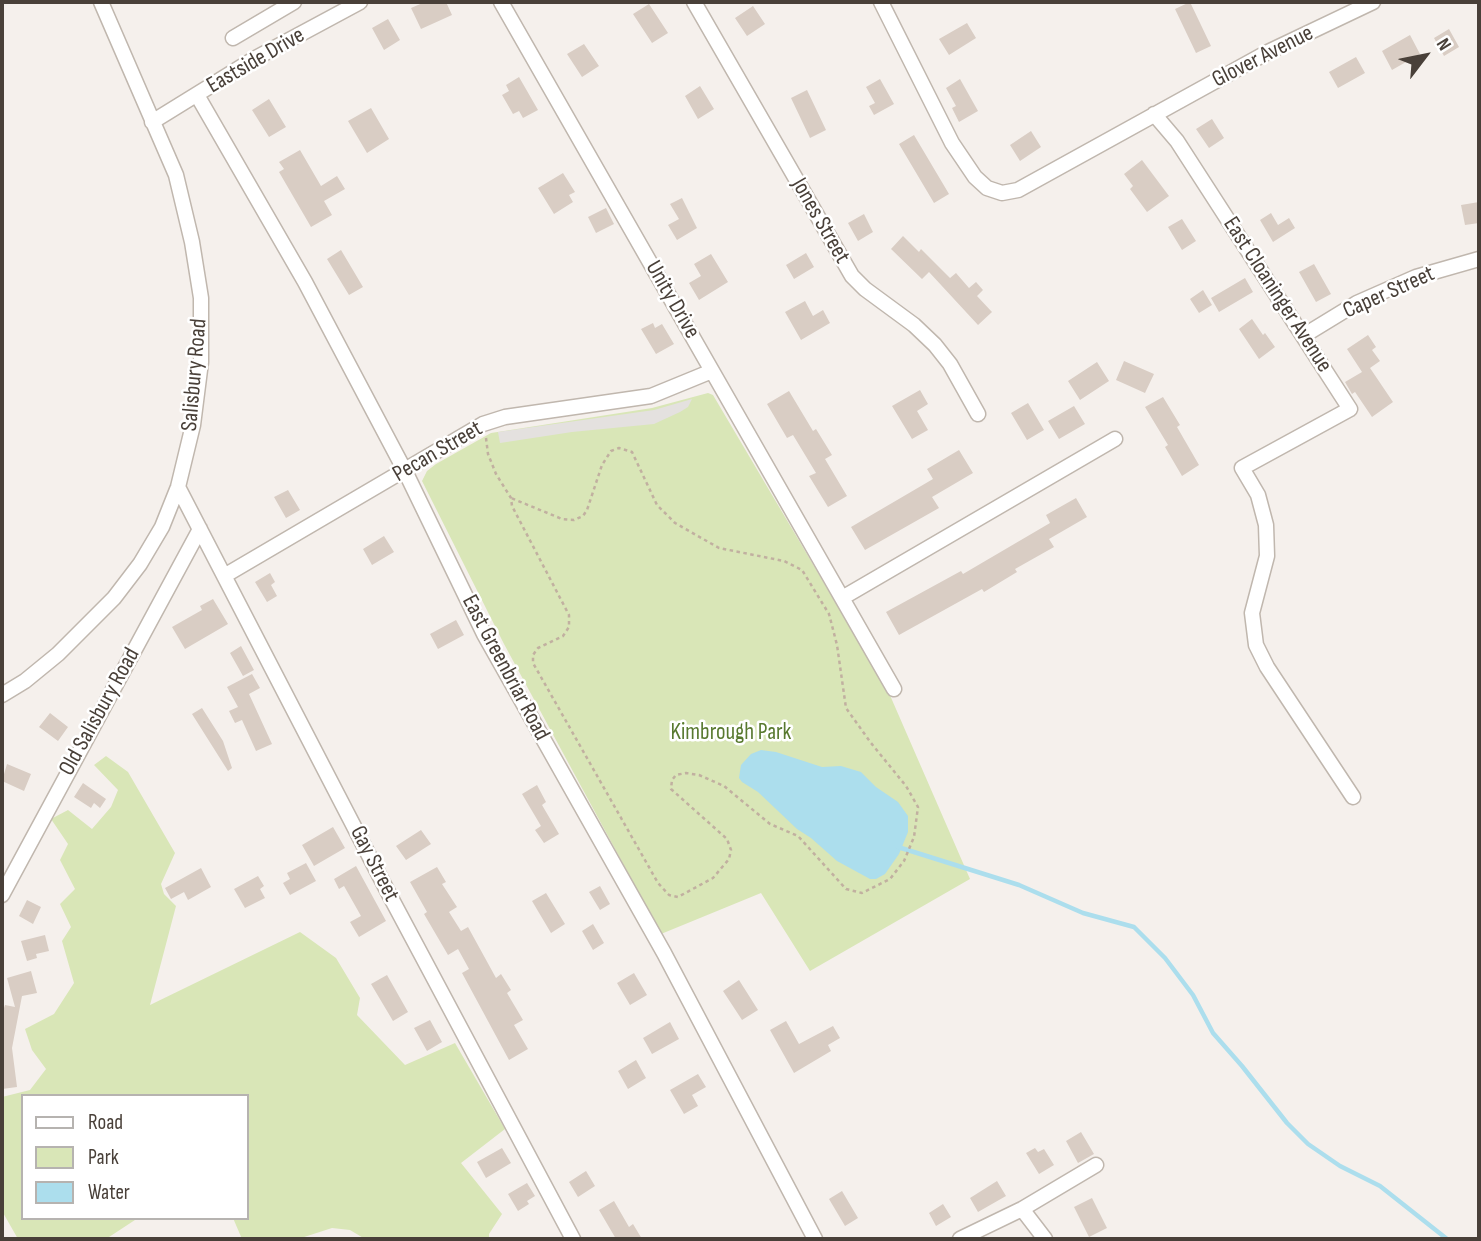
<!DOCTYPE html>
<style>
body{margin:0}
#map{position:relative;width:1481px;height:1241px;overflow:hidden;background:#f5f0ec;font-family:"Sofia Sans Condensed",sans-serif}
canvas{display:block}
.frame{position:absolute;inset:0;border:4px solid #494039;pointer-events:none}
.legend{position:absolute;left:21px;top:1094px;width:228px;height:126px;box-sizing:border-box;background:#fff;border:2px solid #b6b3b0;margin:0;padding:9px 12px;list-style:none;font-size:21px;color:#494039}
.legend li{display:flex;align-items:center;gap:14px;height:35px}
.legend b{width:35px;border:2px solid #b6b3b0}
.north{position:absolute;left:1390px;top:21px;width:70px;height:70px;-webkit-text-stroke:5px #fff;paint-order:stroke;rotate:58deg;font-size:19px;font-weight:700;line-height:28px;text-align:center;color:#494039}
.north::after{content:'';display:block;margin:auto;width:24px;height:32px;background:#494039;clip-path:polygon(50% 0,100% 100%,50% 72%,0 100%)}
</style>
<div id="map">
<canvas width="1481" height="1241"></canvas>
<div class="frame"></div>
<ul class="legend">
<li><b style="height:9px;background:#fff"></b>Road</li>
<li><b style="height:19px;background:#d9e6b7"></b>Park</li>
<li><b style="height:19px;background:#acdeed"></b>Water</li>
</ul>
<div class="north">N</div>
</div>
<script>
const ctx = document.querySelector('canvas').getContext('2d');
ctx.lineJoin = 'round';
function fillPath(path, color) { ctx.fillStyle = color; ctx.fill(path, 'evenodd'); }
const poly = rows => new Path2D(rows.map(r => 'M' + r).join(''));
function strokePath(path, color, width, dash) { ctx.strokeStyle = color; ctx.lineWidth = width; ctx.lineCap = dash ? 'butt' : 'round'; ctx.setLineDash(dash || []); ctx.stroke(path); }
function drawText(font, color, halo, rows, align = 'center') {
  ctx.font = font + ' "Sofia Sans Condensed",sans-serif'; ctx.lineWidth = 5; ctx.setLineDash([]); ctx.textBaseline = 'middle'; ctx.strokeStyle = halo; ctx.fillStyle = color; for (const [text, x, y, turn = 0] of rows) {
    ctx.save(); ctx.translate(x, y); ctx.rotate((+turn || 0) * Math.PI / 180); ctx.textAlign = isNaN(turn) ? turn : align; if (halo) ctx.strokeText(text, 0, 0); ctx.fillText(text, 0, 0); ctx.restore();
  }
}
fillPath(poly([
 [708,393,713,395,889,693,970,879,810,971,761,893,661,934,504,644,422,481,427,471,436,464,491,433,652,408],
 [106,756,128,772,175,853,161,884,164,894,176,906,150,1005,300,932,336,958,360,998,357,1015,405,1065,455,1043,505,1129,461,1163,502,1214,489,1234,489,1239,365,1239,350,1230,332,1228,298,1239,242,1239,233,1218,247,1218,247,1096,23,1096,23,1218,138,1218,106,1239,18,1239,2,1211,2,1097,30,1090,46,1069,32,1050,25,1029,54,1014,74,983,62,941,71,927,60,904,75,889,60,860,68,844,51,819,68,810,92,829,111,807,118,790,94,765]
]), '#d9e6b7');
fillPath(poly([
 [692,399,688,407,680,412,654,424,572,432,500,443,498,432,654,410]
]), '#e4e1df');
fillPath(poly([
 [761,750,776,752,822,767,841,766,861,772,876,787,898,802,908,816,908,832,899,854,885,874,876,879,870,879,837,861,811,838,797,829,758,792,742,782,739,778,741,765,751,754]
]), '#acdeed');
strokePath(poly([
 [898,847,1019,885,1083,913,1134,927,1165,958,1193,995,1213,1033,1242,1066,1287,1123,1308,1144,1340,1166,1380,1186,1447,1239]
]), '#acdeed', 4.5);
fillPath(poly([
 [425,2,446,2,452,15,421,29,411,8],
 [1190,2,1211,46,1196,53,1175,9],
 [649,4,668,33,652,43,633,14],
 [753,6,765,24,747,36,735,18],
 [388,19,400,40,384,50,372,28],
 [967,23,976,38,949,55,939,39],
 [1449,29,1459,47,1444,56,1434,38],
 [1410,35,1420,54,1392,70,1382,51],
 [584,44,599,66,582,77,567,54],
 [1356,57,1365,73,1338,88,1329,72],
 [519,77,538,110,523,118,519,111,513,114,502,95,509,91,506,85],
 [880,79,894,104,874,115,869,106,875,103,866,87],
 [960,79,978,111,959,122,952,108,956,106,946,88],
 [700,86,714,109,698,119,685,96],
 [807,90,826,130,810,138,791,98],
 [269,99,286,127,269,137,252,110],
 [371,108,389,139,367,153,348,121],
 [1212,119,1224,138,1209,148,1196,129],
 [1031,131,1041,147,1020,161,1010,145],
 [914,135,949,194,934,203,899,144],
 [300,150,321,186,337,176,345,189,324,201,332,215,311,227,279,172,284,169,279,162],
 [1142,160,1169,196,1147,212,1130,189,1133,186,1124,174],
 [563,173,575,192,569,195,573,202,554,214,538,188],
 [682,198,697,228,677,240,668,225,679,219,670,204],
 [1479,202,1479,223,1465,225,1461,205],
 [606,208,614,224,596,233,588,217],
 [1271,213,1278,225,1289,218,1295,228,1273,242,1260,220],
 [864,214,873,232,858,241,848,223],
 [1182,219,1196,241,1182,250,1168,227],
 [903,236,919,252,921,249,950,278,956,273,969,288,976,282,983,290,977,296,992,312,978,325,929,272,922,279,891,249],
 [341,250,363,287,349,295,327,259],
 [806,253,814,267,794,279,786,265],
 [711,254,728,282,699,300,689,283,701,276,694,264],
 [1314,264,1331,294,1316,302,1299,272],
 [1245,278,1253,292,1219,312,1211,298],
 [1203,290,1212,305,1199,313,1190,299],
 [805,301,813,316,823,310,830,323,801,340,785,312],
 [1252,319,1263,335,1265,333,1275,347,1259,359,1239,329],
 [653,323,655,328,662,324,674,344,656,354,641,329],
 [1368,335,1376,347,1372,350,1380,361,1370,368,1393,402,1372,417,1355,392,1352,394,1345,382,1362,372,1347,349],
 [1124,361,1154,374,1145,393,1116,380],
 [1097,362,1109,381,1080,400,1068,381],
 [920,390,928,404,917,411,928,430,912,439,892,406],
 [789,391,813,431,816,429,832,455,825,459,847,496,828,507,809,476,816,473,793,435,787,438,767,404],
 [1163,397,1180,425,1177,427,1199,465,1182,476,1165,447,1168,445,1145,407],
 [1028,403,1044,430,1027,440,1011,413],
 [1074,406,1085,424,1059,439,1048,421],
 [959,450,973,473,932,497,939,508,865,550,851,527,933,479,927,469],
 [288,490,300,510,286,518,274,497],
 [1076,498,1087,517,1049,539,1054,547,1015,569,1017,572,984,592,982,589,899,635,886,612,961,571,963,574,1050,523,1046,515],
 [384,536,394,552,372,565,363,549],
 [270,573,275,582,271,585,277,596,267,602,255,582],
 [213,599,228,624,185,649,172,627,202,610,200,606],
 [456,620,464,635,438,649,430,634],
 [241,646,254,670,243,676,230,653],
 [252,674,260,688,249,694,272,744,256,751,242,720,235,723,229,711,238,707,227,687],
 [202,708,223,741,232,768,228,771,192,714],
 [50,713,68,727,58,741,39,727],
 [7,764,31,774,24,791,2,781],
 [83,783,106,799,100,808,94,803,91,808,74,797],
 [537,785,546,802,542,805,559,834,544,843,535,830,541,826,522,794],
 [333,827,345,848,314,866,302,845],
 [421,830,431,844,406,860,396,846],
 [306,863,316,881,290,895,283,883,290,879,287,873],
 [356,866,386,921,359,937,350,922,361,916,344,886,339,889,334,879],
 [437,867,446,882,442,884,457,907,449,912,461,931,468,927,496,978,501,974,511,990,507,993,523,1020,514,1025,528,1049,509,1060,462,973,469,969,458,949,448,955,424,914,427,912,410,882],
 [201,868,211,887,188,900,184,892,171,899,165,888],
 [258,876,264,886,260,889,265,898,245,908,234,889],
 [600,886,610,904,600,910,589,892],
 [546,893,565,924,551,933,532,901],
 [27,900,41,907,33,924,19,916],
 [593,924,604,943,593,950,582,931],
 [45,935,49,951,36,954,37,958,27,961,21,941],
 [31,971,37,993,22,996,12,1048,17,1087,2,1089,2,1014,5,1005,15,1007,7,978],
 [634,973,647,995,630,1005,617,983],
 [387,975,408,1012,393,1021,371,984],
 [739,980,758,1010,742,1020,723,991],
 [430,1020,442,1042,427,1051,414,1028],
 [786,1021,799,1044,833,1026,840,1038,828,1045,831,1051,794,1073,770,1030],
 [670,1022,679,1039,652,1054,643,1038],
 [636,1060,646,1078,628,1089,618,1071],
 [698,1074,706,1087,692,1095,698,1106,684,1114,670,1090],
 [1081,1132,1094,1154,1078,1163,1066,1141],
 [502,1148,511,1163,486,1178,477,1162],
 [1035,1148,1038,1152,1044,1149,1054,1165,1039,1174,1026,1153],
 [586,1171,595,1186,578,1197,569,1182],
 [997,1181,1006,1196,978,1212,970,1198],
 [527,1183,535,1196,527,1201,529,1204,518,1211,508,1194],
 [842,1191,858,1218,845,1226,829,1199],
 [1092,1198,1107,1228,1089,1237,1074,1207],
 [614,1201,629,1227,633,1224,642,1239,616,1239,599,1210],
 [943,1204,951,1217,936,1226,929,1213]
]), '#d9cdc4');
const minor = poly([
 [501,2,894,689],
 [694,2,852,276,865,289,914,325,935,345,950,364,978,414],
 [881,2,952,143,975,177,987,188,1002,193,1018,190,1268,52,1373,2],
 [233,38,294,2],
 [197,95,305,282,405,471,484,634,664,953,815,1239],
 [1154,114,1177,141,1350,409,1242,468,1258,495,1266,525,1267,556,1252,613,1256,645,1267,667,1353,797],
 [152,122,254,59,360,2],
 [1303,336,1357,303,1416,277,1479,259],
 [178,487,390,896,573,1239],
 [224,576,483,424,505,417,651,396,712,371],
 [842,598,1115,439],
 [2,695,25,681,58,654,114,598,140,564,162,527,178,487,193,425,201,362,201,298,192,242,176,175,101,2],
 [2,895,200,529],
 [1022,1209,1045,1239],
 [960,1239,1022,1209,1096,1165]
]);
strokePath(minor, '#c0b7ae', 17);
strokePath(poly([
 [486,438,488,454,496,474,511,498,512,506,569,615,569,627,563,636,538,648,533,655,533,663,658,883,669,895,678,897,713,878,729,859,731,850,727,839,671,789,672,780,676,775,686,773,699,775,724,786,770,824,798,836,846,889,862,893,890,879,904,861,914,837,918,807,906,786,871,743,846,708,837,645,829,614,802,570,784,561,719,548,675,523,657,505,632,452,619,448,611,451,602,465,587,510,583,516,574,520,562,519,511,498]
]), '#c1b0a0', 2.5, [3.5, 3.5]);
strokePath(minor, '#fff', 14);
drawText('23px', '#494039', '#fff', [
 ["Glover Avenue",1263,57,-27],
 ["Eastside Drive",256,61,-30],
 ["Jones Street",820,221,60],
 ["Caper Street",1389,293,-24],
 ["East Cloaninger Avenue",1277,295,57],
 ["Unity Drive",672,300,60],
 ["Salisbury Road",195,375,-85],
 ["Pecan Street",438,452,-30],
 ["East Greenbriar Road",505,668,62],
 ["Old Salisbury Road",100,712,-61],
 ["Gay Street",374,864,63]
]);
drawText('23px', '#58792f', '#fff', [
 ["Kimbrough Park",731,733]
]);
</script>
